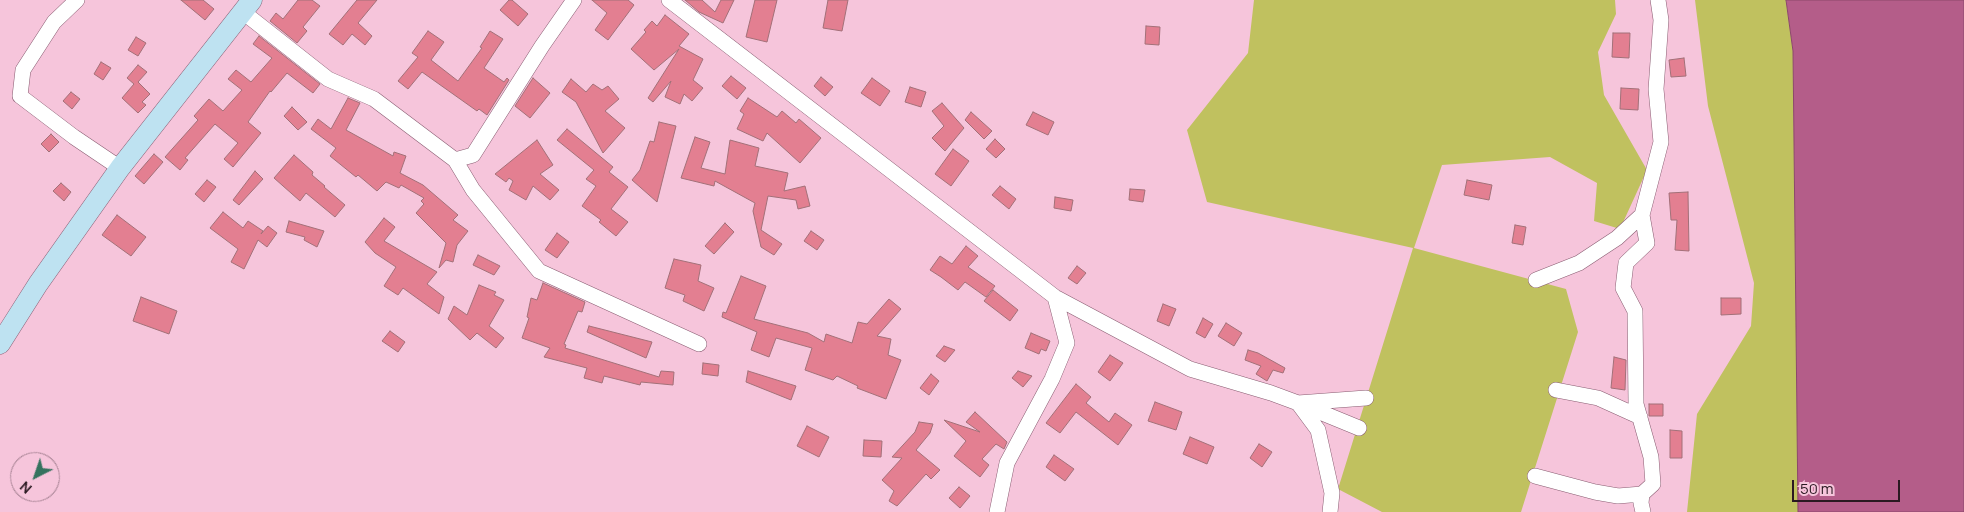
<!DOCTYPE html>
<style>
body{margin:0}
#map{position:relative;width:1964px;height:512px;overflow:hidden;background:#f6c5db;font-family:Manrope,sans-serif}
canvas{display:block}
.north{position:absolute;left:10px;top:452px;width:50px;height:50px;box-sizing:border-box;background:#f6c5db;border:1px solid #a48091;border-radius:50%;rotate:221deg;font-size:14px;font-weight:700;line-height:20px;text-align:center;color:#2a1921}
.north::after{content:'';display:block;margin:auto;width:18px;height:22px;background:#35725e;clip-path:polygon(50% 0,100% 100%,50% 72%,0 100%)}
.scale{position:absolute;left:1792px;top:480px;width:108px;height:22px;box-sizing:border-box;border:2px solid #2a1921;border-top:0;padding-left:6px;font-size:15px;line-height:18px;white-space:nowrap;color:#2a1921;-webkit-text-stroke:4px #f6c5db;paint-order:stroke}
</style>
<div id="map">
<canvas width="1964" height="512"></canvas>
<div class="north">N</div>
<div class="scale">50 m</div>
</div>
<script>
const ctx = document.querySelector('canvas').getContext('2d');
ctx.lineJoin = 'round';
function fillPath(path, color) { ctx.fillStyle = color; ctx.fill(path, 'evenodd'); }
const poly = rows => new Path2D(rows.map(r => 'M' + r).join(''));
function strokePath(path, color, width, dash) { ctx.strokeStyle = color; ctx.lineWidth = width; ctx.lineCap = dash ? 'butt' : 'round'; ctx.setLineDash(dash || []); ctx.stroke(path); }
fillPath(poly([
 [1254,0,1615,0,1616,14,1598,52,1604,95,1647,170,1620,229,1594,221,1597,183,1550,157,1442,165,1414,248,1566,289,1578,332,1521,512,1382,512,1338,489,1413,248,1207,202,1187,130,1248,53],
 [1695,0,1786,0,1793,51,1798,512,1687,512,1697,414,1751,326,1754,283,1708,106]
]), '#c0c15f');
const water = poly([
 [1786,0,1964,0,1964,512,1798,512,1793,51,1786,0]
]);
fillPath(water, '#b45d89');
strokePath(water, '#8b496a', 1);
const building = poly([
 [181,0,203,0,214,9,205,20,181,0],
 [298,0,312,0,320,6,303,27,307,31,297,43,270,21,276,13,283,19,298,0],
 [357,0,377,0,358,23,372,36,365,45,352,34,343,45,329,34,357,0],
 [509,0,512,0,528,14,518,26,500,10,509,0],
 [592,0,628,0,634,5,608,40,595,30,607,13,592,0],
 [685,0,702,0,715,12,721,0,734,0,723,23,699,12,685,0],
 [755,0,777,0,767,42,746,37,755,0],
 [828,0,848,0,842,31,823,28,828,0],
 [665,15,689,34,679,46,703,59,693,80,703,88,692,101,684,94,680,104,665,97,671,81,653,102,648,98,679,49,654,70,631,49,646,32,644,30,652,21,657,26,665,15],
 [1146,26,1160,27,1159,45,1145,44,1146,26],
 [428,31,444,42,431,60,458,81,482,48,480,47,490,31,503,39,484,68,504,82,507,78,509,80,487,115,479,109,477,111,422,72,408,89,398,81,418,57,412,53,428,31],
 [1613,33,1630,33,1629,58,1612,57,1613,33],
 [259,36,320,84,313,93,287,73,271,92,270,91,248,122,261,133,233,167,224,159,238,143,215,124,185,158,188,160,180,170,165,157,198,120,194,116,209,99,223,111,242,90,228,79,236,70,251,82,272,58,253,44,259,36],
 [136,37,146,43,138,56,128,50,136,37],
 [1684,58,1686,76,1671,77,1669,60,1684,58],
 [101,62,111,68,103,80,94,74,101,62],
 [138,65,147,72,138,82,150,94,142,102,146,105,138,113,122,98,134,84,127,78,138,65],
 [731,76,746,88,737,99,722,86,731,76],
 [821,77,833,87,825,96,814,86,821,77],
 [533,78,550,93,530,118,515,106,533,78],
 [872,78,890,91,880,106,861,93,872,78],
 [571,79,586,92,593,84,602,90,608,86,619,99,605,111,625,128,603,153,576,102,562,92,571,79],
 [910,87,926,92,921,107,905,102,910,87],
 [1621,88,1639,89,1638,110,1620,109,1621,88],
 [71,92,80,99,72,109,63,101,71,92],
 [348,98,360,103,346,130,393,156,394,152,406,156,400,173,423,185,458,215,453,220,468,231,457,245,453,262,446,260,439,268,446,243,416,213,424,204,421,201,424,198,401,185,399,188,386,182,377,191,358,175,356,177,330,156,336,148,311,129,318,119,331,129,348,98],
 [748,98,777,117,782,111,796,123,799,119,821,138,800,163,767,133,763,141,737,129,744,114,740,111,748,98],
 [942,103,964,128,945,151,932,138,944,126,932,111,942,103],
 [292,107,307,122,298,130,284,116,292,107],
 [971,112,992,131,984,139,965,120,971,112],
 [1033,112,1054,122,1048,135,1026,125,1033,112],
 [659,122,676,126,657,202,632,180,640,170,650,141,654,142,659,122],
 [567,129,613,167,609,172,628,187,611,209,628,222,616,236,599,222,601,220,582,206,596,186,586,179,594,170,557,140,567,129],
 [51,134,59,142,49,152,41,144,51,134],
 [695,137,710,142,701,168,725,174,730,140,759,148,755,166,788,173,784,191,805,186,810,206,798,209,796,200,768,196,761,230,782,244,774,255,761,247,753,211,755,203,715,181,714,186,681,178,695,137],
 [995,139,1005,149,996,158,986,149,995,139],
 [537,140,553,165,540,174,559,190,550,200,533,186,526,200,509,190,513,181,509,178,506,182,495,174,537,140],
 [953,149,969,161,951,186,935,174,953,149],
 [154,154,163,162,144,184,135,176,154,154],
 [294,155,313,172,312,175,325,186,324,187,345,205,335,217,306,193,300,201,274,178,294,155],
 [255,171,263,179,239,205,233,200,255,171],
 [207,180,216,187,204,202,195,194,207,180],
 [1467,180,1492,185,1489,200,1464,195,1467,180],
 [61,183,71,192,64,201,53,191,61,183],
 [1000,186,1016,199,1009,209,992,195,1000,186],
 [1130,189,1145,190,1143,202,1129,200,1130,189],
 [1688,192,1689,251,1675,250,1677,220,1671,220,1669,193,1688,192],
 [1055,197,1073,200,1071,211,1054,208,1055,197],
 [223,212,243,228,248,221,263,231,261,234,268,226,277,233,267,247,258,240,244,269,231,262,238,249,210,228,223,212],
 [117,215,146,237,131,256,102,235,117,215],
 [384,218,395,227,384,241,437,272,427,284,444,297,439,314,403,288,398,295,384,286,396,267,375,253,365,242,384,218],
 [289,221,324,231,317,247,304,240,305,237,286,232,289,221],
 [725,223,734,232,714,254,705,246,725,223],
 [1515,225,1526,227,1523,245,1512,243,1515,225],
 [811,231,824,240,817,250,804,241,811,231],
 [557,233,569,242,557,258,545,250,557,233],
 [966,246,978,256,968,267,995,286,986,297,965,282,958,290,941,277,930,270,940,256,952,264,966,246],
 [478,255,500,266,494,275,473,265,478,255],
 [674,259,701,265,698,281,714,288,704,311,683,301,685,295,665,288,674,259],
 [1077,266,1086,273,1077,284,1068,278,1077,266],
 [741,276,766,286,754,319,808,333,824,342,826,334,852,343,858,322,867,324,889,299,901,309,877,336,891,339,888,355,901,360,886,399,857,388,858,386,837,376,833,380,805,370,812,348,776,338,769,357,751,350,757,332,722,317,723,312,726,313,741,276],
 [543,283,585,302,582,312,578,311,564,344,566,345,565,348,659,377,661,371,674,372,673,385,641,382,640,385,604,376,602,383,584,378,587,368,544,357,550,348,522,338,529,318,527,317,531,298,537,300,543,283],
 [479,285,496,292,494,295,504,300,489,326,504,338,496,348,477,333,470,340,448,319,454,306,467,315,479,285],
 [993,290,1018,310,1010,321,984,301,993,290],
 [141,297,177,311,169,334,133,321,141,297],
 [1721,298,1741,298,1741,314,1721,315,1721,298],
 [1163,304,1176,309,1169,326,1157,321,1163,304],
 [1203,318,1213,324,1205,338,1196,333,1203,318],
 [1226,323,1242,333,1234,346,1218,336,1226,323],
 [589,326,652,342,646,358,587,332,589,326],
 [390,331,405,342,398,352,382,341,390,331],
 [1031,333,1050,341,1046,351,1041,349,1039,354,1025,348,1031,333],
 [944,346,955,350,945,362,936,356,944,346],
 [1248,350,1258,353,1285,368,1283,373,1273,370,1267,381,1256,374,1261,366,1245,360,1248,350],
 [1110,355,1123,363,1110,381,1098,372,1110,355],
 [1614,357,1626,360,1625,390,1611,388,1614,357],
 [703,363,719,365,718,376,702,374,703,363],
 [748,371,796,386,791,400,746,382,748,371],
 [1018,371,1032,376,1023,387,1012,378,1018,371],
 [931,374,939,381,929,395,920,388,931,374],
 [1076,384,1091,397,1086,403,1109,422,1115,413,1132,425,1118,445,1076,412,1060,433,1046,423,1076,384],
 [1155,402,1182,412,1176,430,1148,421,1155,402],
 [1649,404,1663,404,1663,416,1649,416,1649,404],
 [975,412,1007,442,1004,449,996,444,982,459,989,465,980,477,954,456,966,441,944,420,980,432,966,422,975,412],
 [919,422,933,424,930,433,916,450,940,470,931,479,926,474,897,506,889,501,894,491,882,480,902,458,892,457,915,432,919,422],
 [807,426,829,437,819,457,797,446,807,426],
 [1670,430,1682,431,1682,458,1670,458,1670,430],
 [1190,437,1214,447,1207,464,1183,454,1190,437],
 [864,440,882,441,881,457,863,456,864,440],
 [1259,444,1272,452,1262,467,1250,458,1259,444],
 [1054,455,1074,469,1065,481,1046,467,1054,455],
 [959,487,970,496,960,508,949,498,959,487]
]);
fillPath(building, '#e37f91');
strokePath(building, '#a27078', 1);
const minor = poly([
 [77,0,54,22,23,70,20,96,74,137,120,168],
 [669,0,1055,297,1190,369,1271,393,1298,403,1366,398],
 [243,12,328,79,374,99,455,160,473,190,539,271,699,344],
 [455,160,473,155,542,46,574,0],
 [1642,215,1647,243,1626,263,1623,288,1635,311,1636,404,1651,457,1653,484,1642,494,1641,503,1643,512],
 [1536,280,1579,263,1617,238,1642,215,1661,142,1656,89,1661,20,1658,0],
 [1556,390,1598,398,1640,417],
 [1535,476,1595,492,1618,496,1642,494],
 [997,512,1007,463,1052,379,1067,343,1055,297],
 [1330,512,1332,493,1318,430,1298,403,1359,428]
]);
const secondary = poly([
 [0,344,38,284,120,168,252,0]
]);
strokePath(minor, '#895d72', 16);
strokePath(secondary, '#895d72', 21);
strokePath(minor, '#fff', 15);
strokePath(secondary, '#bee2f1', 20);
</script>
